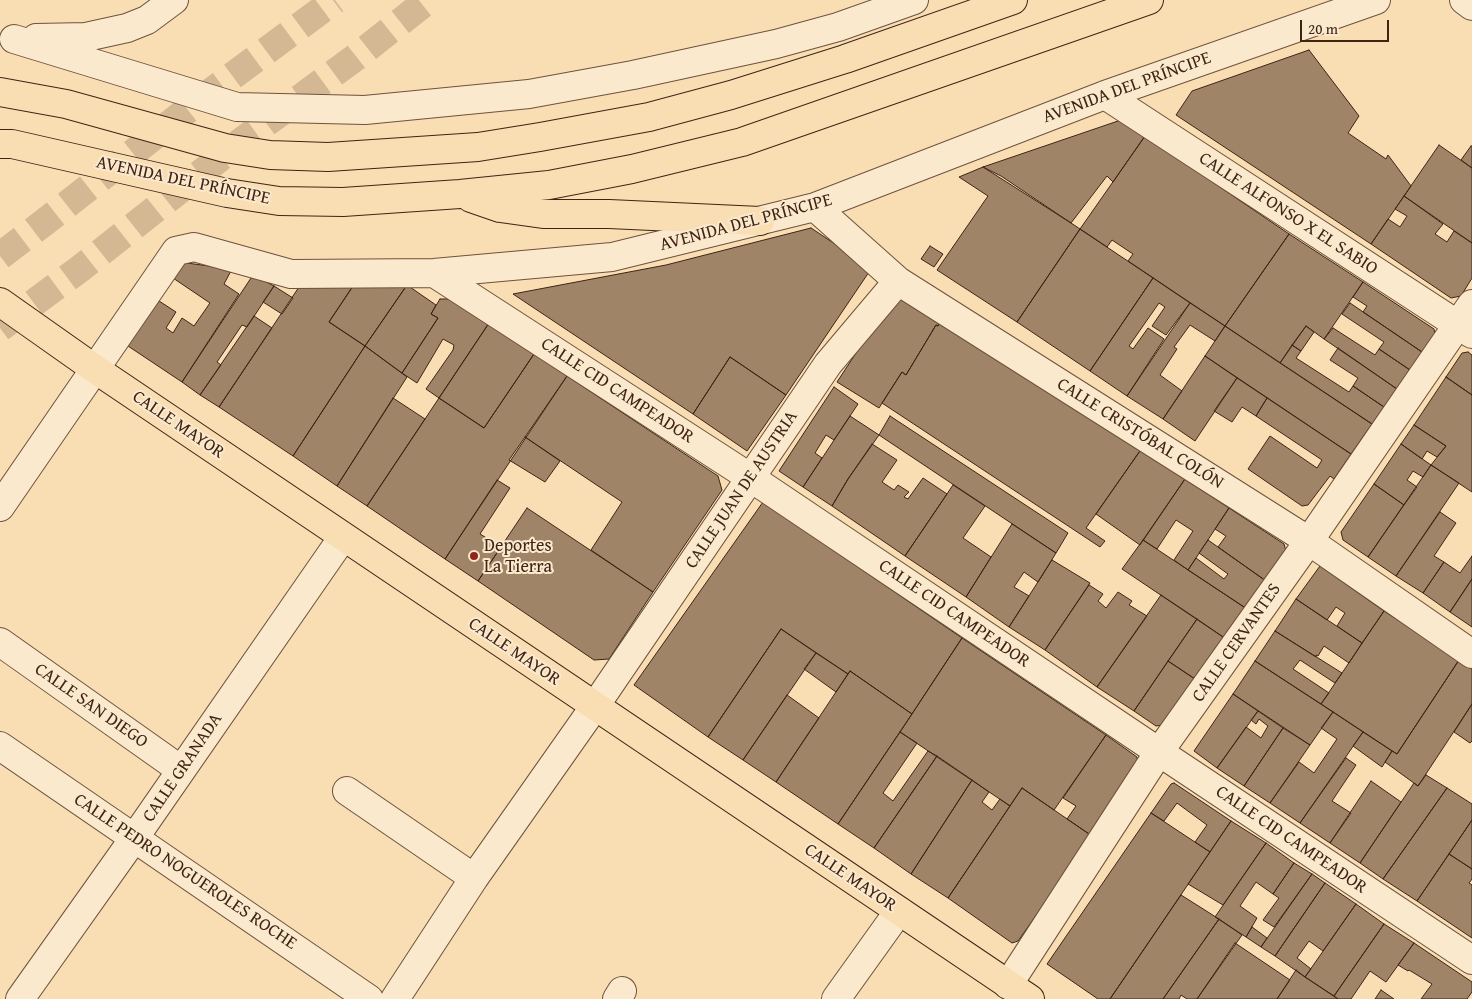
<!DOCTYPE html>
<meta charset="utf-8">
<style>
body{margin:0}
#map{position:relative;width:1472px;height:999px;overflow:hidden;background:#f9ddb3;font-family:"Gentium Book Plus",serif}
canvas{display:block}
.scale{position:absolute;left:1300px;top:20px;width:89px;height:22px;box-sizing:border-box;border:2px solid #3f2416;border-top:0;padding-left:6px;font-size:15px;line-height:18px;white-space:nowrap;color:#3f2416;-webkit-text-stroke:4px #fbe9ce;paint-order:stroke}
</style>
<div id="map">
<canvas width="1472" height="999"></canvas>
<div class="scale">20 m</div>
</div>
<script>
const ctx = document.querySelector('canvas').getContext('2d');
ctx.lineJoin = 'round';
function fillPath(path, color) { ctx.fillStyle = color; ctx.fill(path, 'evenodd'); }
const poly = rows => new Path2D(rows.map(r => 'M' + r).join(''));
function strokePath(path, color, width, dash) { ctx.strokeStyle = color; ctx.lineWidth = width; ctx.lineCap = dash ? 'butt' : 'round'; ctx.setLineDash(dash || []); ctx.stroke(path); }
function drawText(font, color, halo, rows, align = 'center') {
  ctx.font = font + ' "Gentium Book Plus",serif'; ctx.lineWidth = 4; ctx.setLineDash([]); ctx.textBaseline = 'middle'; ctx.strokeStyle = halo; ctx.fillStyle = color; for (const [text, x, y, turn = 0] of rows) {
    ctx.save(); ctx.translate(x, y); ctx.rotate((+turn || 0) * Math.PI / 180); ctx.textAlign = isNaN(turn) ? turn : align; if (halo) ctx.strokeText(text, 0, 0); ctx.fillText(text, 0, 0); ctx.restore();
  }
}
const building = poly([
 [1309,50,1359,116,1348,133,1386,159,1388,155,1411,186,1371,244,1176,115,1192,91,1309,50],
 [1121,120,1145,136,1113,182,1107,176,1071,223,983,167,1121,120],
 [1145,136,1289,234,1225,326,1128,261,1133,254,1112,240,1107,247,1080,229,1145,136],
 [1439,145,1472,168,1472,243,1404,196,1439,145],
 [1471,146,1472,146,1472,168,1461,160,1471,146],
 [983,167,1001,176,1080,229,1017,322,937,270,988,196,959,177,983,167],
 [1404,196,1443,224,1435,234,1447,242,1454,231,1472,243,1472,278,1461,296,1451,298,1371,244,1388,219,1400,227,1407,216,1395,209,1404,196],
 [811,228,868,266,869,272,786,395,730,357,693,414,513,294,666,265,811,228],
 [1080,229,1153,278,1090,371,1017,322,1080,229],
 [1289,234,1363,282,1324,339,1306,326,1280,363,1225,326,1289,234],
 [930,246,943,254,934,267,921,259,930,246],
 [179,262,232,269,224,284,239,294,182,382,128,346,156,299,176,312,166,328,173,333,182,318,194,326,210,303,170,276,179,262],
 [253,275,274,286,247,327,242,325,217,362,221,365,200,395,182,382,253,275],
 [1153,278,1190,303,1166,335,1152,326,1165,307,1159,303,1129,346,1133,349,1148,328,1164,339,1127,396,1090,371,1153,278],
 [1363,282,1434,329,1435,334,1422,352,1363,312,1367,306,1353,297,1363,282],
 [407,285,436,305,431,314,438,318,402,373,365,346,407,285],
 [407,285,365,346,329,322,353,286,407,285],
 [274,286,293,298,282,314,263,302,274,286],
 [353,286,329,322,365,346,293,456,219,407,299,287,353,286],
 [894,295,941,317,938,326,936,325,906,375,902,372,879,408,837,382,894,295],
 [440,299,451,299,489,323,439,398,426,389,453,350,454,345,443,339,417,383,402,373,438,318,431,314,440,299],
 [1190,303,1225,326,1215,341,1190,325,1174,347,1177,349,1160,375,1182,391,1163,419,1127,396,1190,303],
 [1350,303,1422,352,1410,370,1379,349,1384,342,1342,314,1350,303],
 [254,316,272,328,219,407,200,395,254,316],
 [941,317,1142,448,1086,528,1105,541,1100,547,882,403,902,372,906,375,936,325,938,326,941,317],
 [489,323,534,354,484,428,439,398,489,323],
 [1225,326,1372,424,1351,454,1205,356,1225,326],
 [1306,326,1314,332,1301,351,1292,345,1306,326],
 [1333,328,1375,355,1379,349,1410,370,1397,389,1324,339,1333,328],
 [1292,345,1301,351,1296,358,1349,392,1353,386,1384,407,1372,424,1280,363,1292,345],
 [365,346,407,377,337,486,293,456,365,346],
 [1338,348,1397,389,1384,407,1353,386,1358,378,1330,360,1338,348],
 [1468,352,1472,355,1472,395,1446,377,1462,353,1468,352],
 [534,354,567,376,445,559,367,506,439,398,484,428,534,354],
 [1205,356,1237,378,1195,441,1163,419,1205,356],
 [730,357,786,395,747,451,693,414,730,357],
 [567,376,718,476,722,490,653,592,591,550,622,502,525,437,567,376],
 [1446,377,1472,395,1472,492,1431,465,1446,446,1414,425,1446,377],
 [1237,378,1267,398,1256,416,1242,407,1232,422,1214,411,1237,378],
 [834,387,858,404,834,440,826,435,815,453,822,458,803,487,779,471,834,387],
 [393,398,425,419,367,506,337,486,393,398],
 [1267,398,1351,454,1334,479,1330,476,1308,505,1302,506,1248,469,1270,436,1317,468,1322,460,1256,416,1267,398],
 [850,416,879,435,848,479,832,506,803,487,850,416],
 [890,416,1068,533,1056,553,879,435,890,416],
 [1414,425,1446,446,1437,457,1427,451,1422,459,1401,444,1414,425],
 [525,437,560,461,545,482,509,460,525,437],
 [872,444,897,460,882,482,894,490,898,485,909,492,904,497,908,499,923,478,947,494,905,556,832,506,848,479,872,444],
 [1401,444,1431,465,1423,477,1413,471,1407,480,1417,487,1404,505,1374,484,1401,444],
 [1142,448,1185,479,1140,545,1096,514,1142,448],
 [1431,465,1459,483,1396,576,1368,557,1431,465],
 [1185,479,1229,508,1188,570,1174,560,1193,531,1176,520,1157,549,1143,540,1185,479],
 [497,480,510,488,480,534,501,547,478,581,445,559,497,480],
 [1374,484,1404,505,1368,557,1343,540,1341,532,1374,484],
 [953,485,985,506,963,538,991,557,966,597,905,556,953,485],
 [763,502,962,638,912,714,850,671,848,674,781,629,708,737,634,685,763,502],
 [527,508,653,592,609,659,594,660,478,581,527,508],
 [1229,508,1284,544,1286,551,1266,581,1218,547,1226,536,1215,529,1229,508],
 [1440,512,1456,523,1434,556,1444,562,1423,593,1396,576,1440,512],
 [1012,524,1056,553,1038,582,1024,572,1014,587,1029,596,1009,627,966,597,1012,524],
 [1143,540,1247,609,1226,639,1122,569,1143,540],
 [1208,540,1266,581,1247,609,1188,570,1196,558,1224,579,1228,574,1199,553,1208,540],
 [1472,556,1472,579,1450,612,1423,593,1444,562,1460,573,1472,556],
 [1052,560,1090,583,1045,650,1009,627,1052,560],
 [1320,566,1384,611,1362,643,1337,626,1345,613,1336,607,1327,620,1296,599,1320,566],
 [1472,579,1472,627,1450,612,1472,579],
 [1089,585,1103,594,1098,601,1106,608,1118,592,1132,601,1129,605,1147,616,1097,687,1045,650,1089,585],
 [1161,595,1197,619,1134,711,1097,687,1161,595],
 [1296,599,1362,643,1349,663,1324,646,1318,656,1316,655,1316,657,1275,631,1296,599],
 [1384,611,1459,660,1397,754,1321,704,1384,611],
 [1197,619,1226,639,1198,681,1168,661,1197,619],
 [781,629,816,653,743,760,708,737,781,629],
 [1275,631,1342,673,1335,683,1300,660,1293,669,1329,693,1321,704,1255,661,1275,631],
 [962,638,1106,735,1054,810,1022,788,1010,806,900,732,962,638],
 [816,653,848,674,836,692,804,669,816,653],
 [1459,660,1472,669,1472,704,1418,786,1385,762,1392,751,1397,754,1459,660],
 [1168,661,1198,681,1168,724,1156,726,1134,711,1168,661],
 [1255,661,1333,712,1310,745,1233,694,1255,661],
 [850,671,912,714,838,824,776,782,850,671],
 [1233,694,1258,711,1217,768,1194,751,1233,694],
 [787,695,819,718,776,782,743,760,787,695],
 [1472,704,1472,741,1470,743,1454,732,1472,704],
 [1258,711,1283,728,1244,786,1217,768,1246,727,1261,738,1268,726,1259,719,1256,724,1251,720,1258,711],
 [1333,712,1363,732,1300,823,1270,803,1299,762,1314,773,1337,739,1321,728,1333,712],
 [1283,728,1310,745,1270,803,1244,786,1283,728],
 [900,732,917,743,883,793,893,801,928,751,937,756,874,848,838,824,900,732],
 [1363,732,1392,751,1382,767,1353,746,1363,732],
 [1106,735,1137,757,1139,769,1092,836,1067,819,1076,806,1063,798,1106,735],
 [937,756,972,780,911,874,874,848,937,756],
 [1346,758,1356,765,1332,801,1351,813,1330,843,1300,823,1346,758],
 [1426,775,1447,788,1383,879,1360,863,1414,783,1418,786,1426,775],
 [972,780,989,792,982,802,992,810,1000,799,1010,806,948,898,911,874,972,780],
 [1371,781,1401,802,1360,863,1330,843,1371,781],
 [1174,783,1231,821,1210,852,1195,842,1207,825,1177,803,1164,821,1151,813,1171,784,1174,783],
 [1022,788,1092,836,1018,941,1012,943,948,898,1022,788],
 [1447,788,1472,804,1472,820,1417,901,1383,879,1447,788],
 [1151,813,1210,852,1110,999,1098,999,1047,964,1151,813],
 [1472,820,1472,869,1449,854,1472,820],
 [1231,821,1266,843,1223,905,1188,884,1231,821],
 [1266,843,1294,863,1273,894,1256,882,1240,906,1257,918,1246,937,1215,917,1266,843],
 [1449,854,1472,869,1472,879,1469,883,1472,885,1472,938,1417,901,1449,854],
 [1294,863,1312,874,1274,927,1263,920,1279,898,1273,894,1294,863],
 [1312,874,1325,883,1275,956,1261,947,1312,874],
 [1325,883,1356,904,1323,951,1309,941,1297,958,1311,969,1305,977,1275,956,1325,883],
 [1181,895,1219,919,1163,999,1110,999,1181,895],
 [1356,904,1384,924,1334,996,1305,977,1356,904],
 [1219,919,1242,935,1197,999,1187,999,1181,995,1179,999,1163,999,1219,919],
 [1384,924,1414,943,1386,982,1370,971,1351,999,1338,999,1334,996,1384,924],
 [1252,927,1267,938,1261,947,1246,937,1252,927],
 [1235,943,1290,980,1277,999,1197,999,1235,943],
 [1414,943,1472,982,1472,992,1467,999,1421,999,1432,984,1409,970,1408,971,1398,965,1414,943],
 [1296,970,1305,977,1338,999,1277,999,1296,970],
 [1381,990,1394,999,1375,999,1381,990]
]);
fillPath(building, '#a08468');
strokePath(building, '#3f2416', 1);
strokePath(poly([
 [0,256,46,221,200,100,335,0],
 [0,328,81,268,235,146,356,57,428,0]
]), '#d4b894', 28, [28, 14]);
const minor = poly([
 [1464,0,1472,6],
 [36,38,86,37,127,28,147,20,174,0],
 [14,39,237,107,365,110,529,94,633,75,776,44,838,27,914,0],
 [1105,95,1472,334],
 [815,207,898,281,1309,541,1472,654],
 [434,273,751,478,1159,752,1472,960],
 [0,507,176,251,194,247,291,274,434,273,612,257,815,207,1105,95,1376,0],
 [0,642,181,770],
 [0,746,369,999],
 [347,791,474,878],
 [1008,985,1159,752,1309,541,1472,304],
 [20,999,135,837,343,537],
 [395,999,474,878,595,706,828,364,898,281],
 [617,999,622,991],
 [836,999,899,911]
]);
const major = poly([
 [0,92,66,104,225,148,270,155,328,157,478,147,540,137,649,117,731,95,845,59,1013,0],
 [0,144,12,144,227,193,279,201,343,202,460,194,549,185,632,169,742,142,1149,0],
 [471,198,500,208,543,214,609,214,760,221],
 [0,302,95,369,1030,999]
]);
strokePath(minor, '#6e523d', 30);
strokePath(major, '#3f2416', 30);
strokePath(minor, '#fbe9ce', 28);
strokePath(major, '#f9ddb3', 28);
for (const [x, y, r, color] of [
 [474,556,5,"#8f2418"]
]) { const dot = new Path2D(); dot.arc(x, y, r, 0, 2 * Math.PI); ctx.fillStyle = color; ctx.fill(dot); strokePath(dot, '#fbe9ce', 2); }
drawText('18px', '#3f2416', '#fbe9ce', [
 ["AVENIDA DEL PRÍNCIPE",1127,88,-20],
 ["AVENIDA DEL PRÍNCIPE",183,181,12],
 ["CALLE ALFONSO X EL SABIO",1288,214,33],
 ["AVENIDA DEL PRÍNCIPE",746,223,-15],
 ["CALLE CID CAMPEADOR",617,391,33],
 ["CALLE MAYOR",178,425,34],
 ["CALLE CRISTÓBAL COLÓN",1140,434,32],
 ["CALLE JUAN DE AUSTRIA",742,490,-56],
 ["CALLE CID CAMPEADOR",954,614,34],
 ["CALLE CERVANTES",1237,643,-55],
 ["CALLE MAYOR",514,652,34],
 ["CALLE SAN DIEGO",91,706,35],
 ["CALLE GRANADA",183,768,-56],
 ["CALLE CID CAMPEADOR",1291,840,34],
 ["CALLE PEDRO NOGUEROLES ROCHE",185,872,34],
 ["CALLE MAYOR",850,878,34]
]);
drawText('18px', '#3f2416', '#fbe9ce', [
 ["Deportes",484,546],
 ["La Tierra",484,567]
], 'left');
</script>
